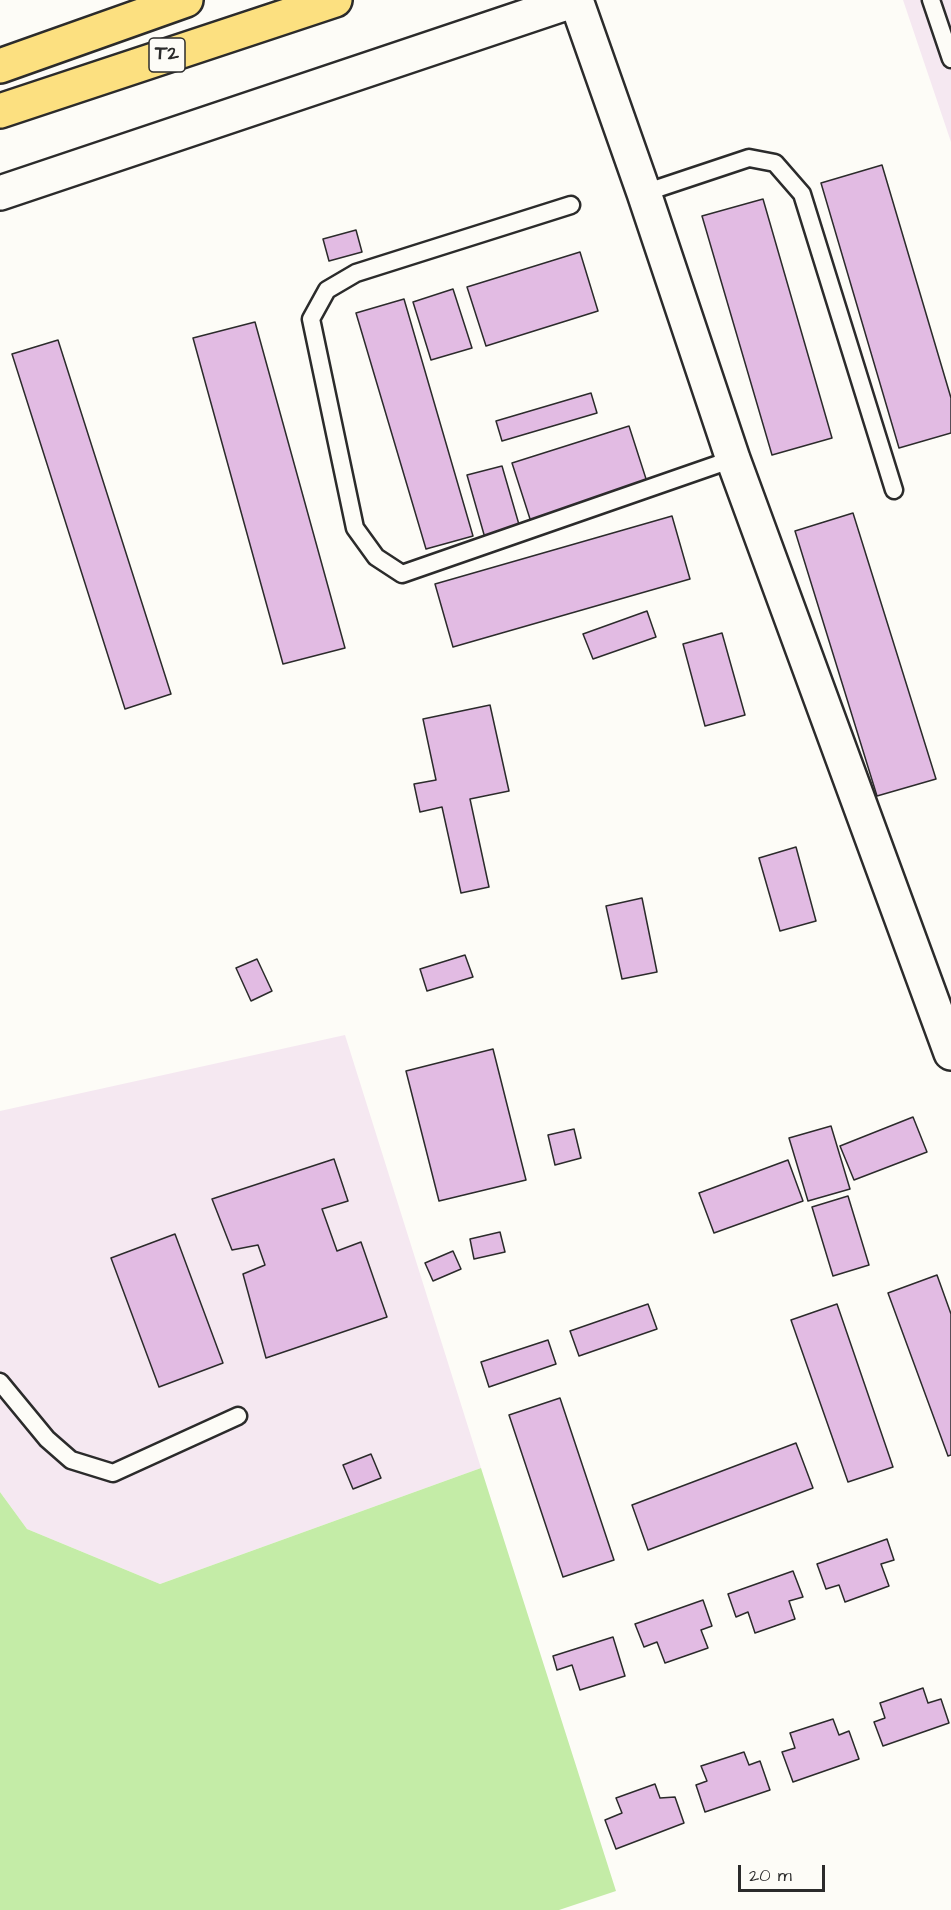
<!DOCTYPE html>
<style>
body{margin:0}
#map{position:relative;width:951px;height:1910px;overflow:hidden;background:#fdfcf7;font-family:"Architects Daughter",sans-serif}
canvas{display:block}
.scale{position:absolute;left:738px;top:1865px;width:87px;height:27px;box-sizing:border-box;border:3px solid #2b2b2b;border-top:0;padding-left:8px;font-size:18px;line-height:21px;white-space:nowrap;color:#2b2b2b;-webkit-text-stroke:4px #fdfcf7;paint-order:stroke}
</style>
<div id="map">
<canvas width="951" height="1910"></canvas>
<div class="scale">20 m</div>
</div>
<script>
const ctx = document.querySelector('canvas').getContext('2d');
ctx.lineJoin = 'round';
function fillPath(path, color) { ctx.fillStyle = color; ctx.fill(path, 'evenodd'); }
const poly = rows => new Path2D(rows.map(r => 'M' + r).join(''));
function strokePath(path, color, width, dash) { ctx.strokeStyle = color; ctx.lineWidth = width; ctx.lineCap = dash ? 'butt' : 'round'; ctx.setLineDash(dash || []); ctx.stroke(path); }
function drawText(font, color, halo, rows, align = 'center') {
  ctx.font = font + ' "Architects Daughter",sans-serif'; ctx.lineWidth = 6; ctx.setLineDash([]); ctx.textBaseline = 'middle'; ctx.strokeStyle = halo; ctx.fillStyle = color; for (const [text, x, y, turn = 0] of rows) {
    ctx.save(); ctx.translate(x, y); ctx.rotate((+turn || 0) * Math.PI / 180); ctx.textAlign = isNaN(turn) ? turn : align; if (halo) ctx.strokeText(text, 0, 0); ctx.fillText(text, 0, 0); ctx.restore();
  }
}
fillPath(poly([
 [903,0,951,0,951,142],
 [345,1035,481,1468,160,1584,27,1529,0,1492,0,1111]
]), '#f5e8f1');
fillPath(poly([
 [481,1468,616,1891,559,1910,0,1910,0,1492,27,1529,160,1584]
]), '#c4eca7');
const building = poly([
 [882,165,951,398,951,433,899,448,821,183,882,165],
 [763,199,832,438,772,455,702,216,763,199],
 [356,230,362,252,329,261,323,239,356,230],
 [580,252,598,311,486,346,467,287,580,252],
 [453,289,472,348,431,360,413,302,453,289],
 [404,299,473,536,426,549,356,313,404,299],
 [255,322,345,648,283,664,193,338,255,322],
 [58,340,171,694,125,709,12,354,58,340],
 [591,393,597,413,502,441,496,421,591,393],
 [629,426,648,485,531,522,512,463,629,426],
 [502,466,520,528,485,538,467,475,502,466],
 [853,513,936,779,877,796,795,531,853,513],
 [672,516,690,579,453,647,435,584,672,516],
 [647,611,656,637,593,659,583,634,647,611],
 [722,633,745,715,705,726,683,644,722,633],
 [490,705,509,791,470,799,489,887,461,893,442,807,420,812,414,784,436,780,423,719,490,705],
 [796,847,816,921,780,931,759,858,796,847],
 [642,898,657,972,622,979,606,906,642,898],
 [465,955,473,977,427,991,420,969,465,955],
 [257,959,272,991,251,1001,236,968,257,959],
 [493,1049,526,1180,439,1201,406,1071,493,1049],
 [913,1117,927,1152,854,1180,840,1146,913,1117],
 [831,1126,850,1189,808,1201,789,1138,831,1126],
 [574,1129,581,1158,555,1165,548,1135,574,1129],
 [334,1159,348,1201,322,1209,337,1251,361,1242,387,1317,266,1358,243,1274,265,1265,258,1245,232,1250,212,1199,334,1159],
 [788,1160,803,1201,714,1233,699,1193,788,1160],
 [848,1196,869,1265,833,1276,812,1207,848,1196],
 [500,1232,505,1252,474,1259,470,1239,500,1232],
 [175,1234,223,1363,159,1387,111,1258,175,1234],
 [453,1251,461,1269,433,1281,425,1263,453,1251],
 [937,1275,951,1314,951,1455,948,1456,888,1293,937,1275],
 [648,1304,657,1329,579,1356,570,1331,648,1304],
 [837,1304,893,1467,848,1482,791,1320,837,1304],
 [548,1340,556,1364,489,1387,481,1362,548,1340],
 [560,1398,614,1560,563,1577,509,1415,560,1398],
 [796,1443,813,1488,648,1550,632,1505,796,1443],
 [371,1454,381,1478,353,1489,343,1465,371,1454],
 [887,1539,894,1560,881,1564,889,1586,845,1602,839,1585,826,1589,817,1564,887,1539],
 [793,1571,803,1597,789,1601,795,1619,755,1633,748,1612,736,1617,728,1594,793,1571],
 [703,1600,712,1626,701,1630,708,1648,665,1663,657,1642,644,1647,635,1624,703,1600],
 [613,1637,625,1676,580,1690,572,1665,557,1670,553,1656,613,1637],
 [923,1688,928,1703,941,1699,949,1723,883,1746,874,1722,885,1718,880,1703,923,1688],
 [833,1719,839,1735,849,1731,859,1759,793,1782,782,1752,795,1748,790,1733,833,1719],
 [744,1752,749,1765,760,1761,770,1790,705,1812,696,1785,707,1781,701,1766,744,1752],
 [655,1784,660,1798,675,1797,684,1823,616,1849,605,1820,622,1813,616,1798,655,1784]
]);
fillPath(building, '#e2bbe3');
strokePath(building, '#2b2b2b', 1.5);
const lane = poly([
 [931,0,951,59],
 [644,193,749,158,775,163,802,194,894,490],
 [571,205,356,273,327,290,311,319,355,528,376,557,402,574,733,459],
 [0,1382,47,1439,71,1460,113,1473,238,1416]
]);
const street = poly([
 [576,0,644,193,733,459,951,1053],
 [0,193,575,0]
]);
const primary = poly([
 [0,66,186,0],
 [0,111,335,0]
]);
strokePath(lane, '#2b2b2b', 21);
strokePath(street, '#2b2b2b', 38);
strokePath(primary, '#2b2b2b', 38);
strokePath(lane, '#fdfcf7', 16);
strokePath(street, '#fdfcf7', 33);
strokePath(primary, '#fce080', 33);
for (const [x, y, w] of [
 [167,55,36]
]) { const box = new Path2D(); box.roundRect(x - w / 2, y - 17, w, 34, 4.5); ctx.fillStyle = '#fdfcf7'; ctx.fill(box); strokePath(box, '#2b2b2b', 1.5); }
drawText('bold 20px', '#2b2b2b', null, [
 ["T2",167,55]
]);
</script>
